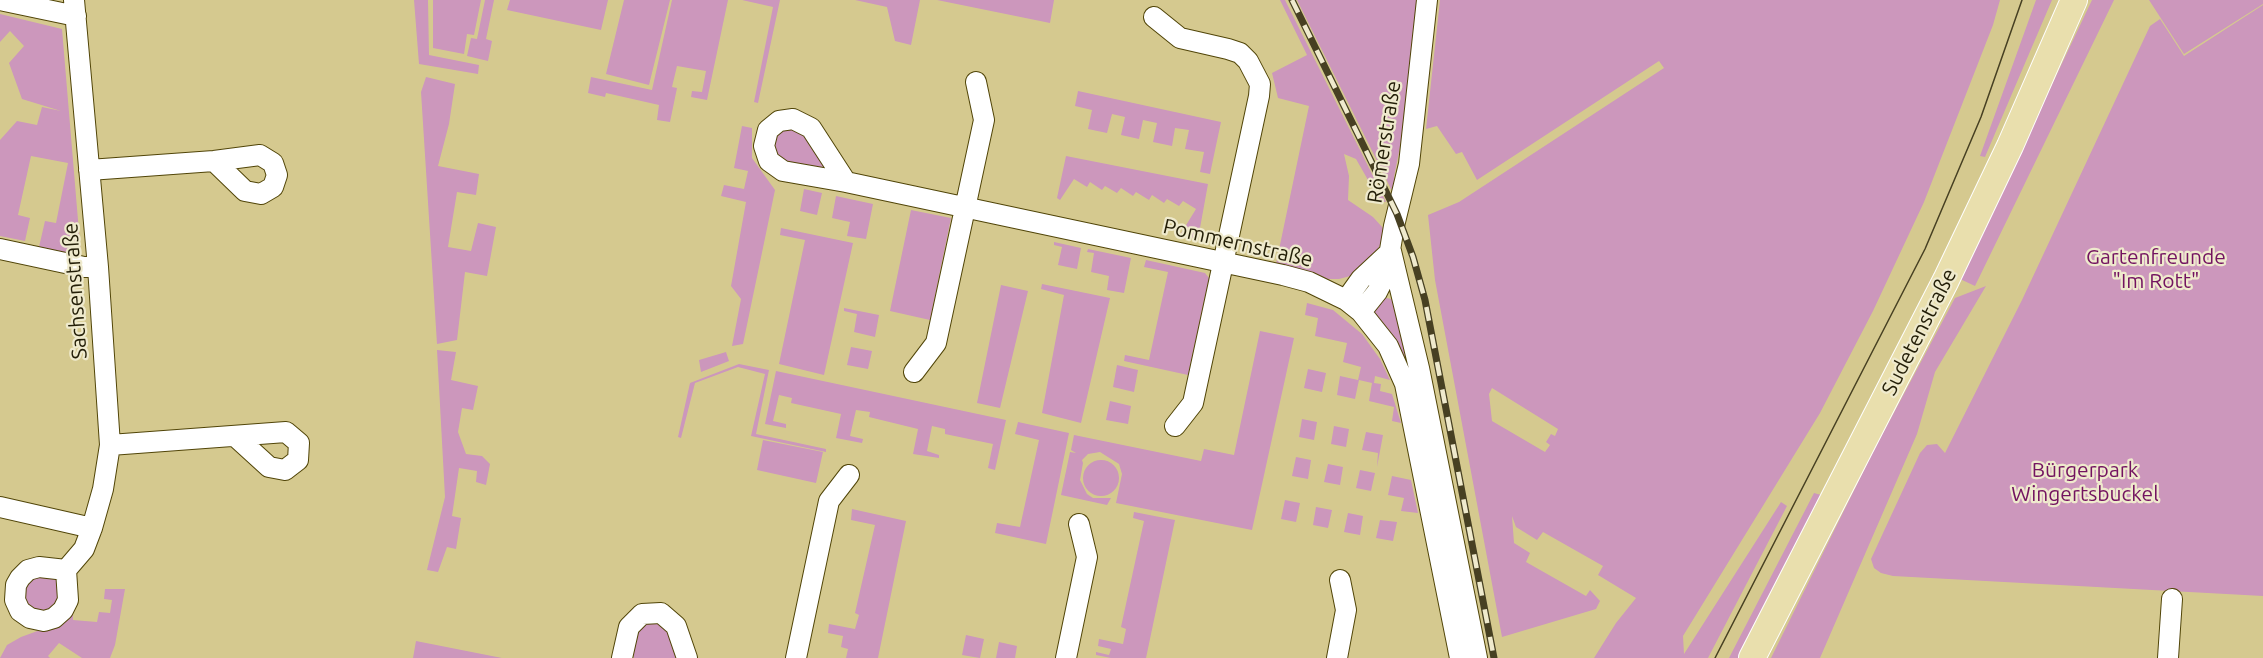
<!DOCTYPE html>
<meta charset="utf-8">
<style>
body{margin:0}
canvas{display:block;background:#d5c98f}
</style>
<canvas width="2263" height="658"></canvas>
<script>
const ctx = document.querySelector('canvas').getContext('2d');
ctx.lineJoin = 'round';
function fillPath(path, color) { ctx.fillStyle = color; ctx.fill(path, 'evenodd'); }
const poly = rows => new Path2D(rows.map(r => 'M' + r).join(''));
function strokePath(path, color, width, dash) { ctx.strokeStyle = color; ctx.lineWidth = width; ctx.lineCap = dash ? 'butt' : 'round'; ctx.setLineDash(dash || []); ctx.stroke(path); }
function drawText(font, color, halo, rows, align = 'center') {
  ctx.font = font + ' Ubuntu,sans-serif'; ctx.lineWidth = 4.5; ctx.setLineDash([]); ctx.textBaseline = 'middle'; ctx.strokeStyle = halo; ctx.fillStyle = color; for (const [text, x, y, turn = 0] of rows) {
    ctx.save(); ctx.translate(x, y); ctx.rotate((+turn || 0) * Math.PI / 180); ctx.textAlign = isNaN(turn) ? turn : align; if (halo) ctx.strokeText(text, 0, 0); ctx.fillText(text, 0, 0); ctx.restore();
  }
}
fillPath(poly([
 [414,0,428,0,429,55,479,65,478,74,419,64],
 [433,0,481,0,474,35,467,34,464,54,433,48],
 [485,0,494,0,486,39,492,41,488,61,467,56,471,38,477,39],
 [510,0,608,0,601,30,507,10],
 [624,0,670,0,649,85,606,74],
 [672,0,728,0,707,100,691,97,692,91,702,92,706,71,677,66,672,87,677,88,670,122,657,120,659,105,606,93,605,97,588,93,591,77,652,90],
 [742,0,780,0,758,103,754,102,773,7],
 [855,0,920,0,911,45,895,41,887,7],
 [937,0,1054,0,1050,23],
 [1280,0,1285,0,1386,202,1380,201,1356,159,1344,154,1349,176,1348,200,1373,217,1383,228,1384,235,1372,264,1358,274,1339,279,1328,279,1276,264,1309,106,1278,98,1272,73,1307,55],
 [1297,0,1419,0,1407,111,1394,177,1397,187,1393,193],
 [1440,0,2000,0,1993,25,1924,202,1873,311,1820,413,1683,636,1684,654,1781,502,1787,506,1708,658,1594,658,1616,623,1636,598,1598,575,1603,566,1543,532,1537,540,1516,527,1512,516,1514,543,1530,553,1526,562,1586,596,1590,590,1600,601,1596,609,1502,637,1435,280,1428,215,1459,202,1664,68,1659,61,1477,180,1462,152,1456,154,1437,126,1426,129],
 [1492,388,1558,429,1555,436,1551,434,1546,442,1550,445,1545,452,1492,421,1489,394],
 [2036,0,2052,0,1985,157,1980,156],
 [2092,0,2114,0,1975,286,1960,279],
 [2149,0,2263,0,2263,4,2184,54],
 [2263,5,2263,596,1893,576,1881,573,1874,568,1871,559,1920,453,1927,445,1937,444,1945,453,2022,300,2150,26,2160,19,2184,56],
 [0,14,62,29,81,256,39,247,45,221,56,223,68,163,31,156,18,215,30,218,25,241,0,236,0,140,17,121,37,125,42,107,61,111,22,99,9,63,24,46,10,31,0,42],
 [426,77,455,84,449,124,438,166,479,174,476,195,457,192,448,247,471,251,478,223,496,227,487,276,465,272,457,340,437,344,421,92],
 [1078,91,1221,122,1210,174,1200,172,1204,152,1185,149,1189,130,1175,128,1172,146,1153,142,1157,123,1143,120,1139,139,1121,135,1125,117,1112,114,1107,133,1088,129,1092,110,1075,106],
 [742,126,752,128,752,158,775,190,743,344,732,346,741,299,731,286,746,202,721,196,724,185,744,189,748,171,734,168],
 [784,126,806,132,826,164,824,169,782,163,773,155,775,133],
 [1066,156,1208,184,1198,239,1180,235,1196,209,1183,201,1179,206,1167,199,1164,203,1152,195,1149,200,1136,192,1133,196,1121,188,1117,193,1105,186,1102,190,1090,182,1087,187,1074,179,1060,200,1057,198],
 [804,189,822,193,817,215,800,211],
 [836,196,873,204,866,239,847,236,850,222,832,218],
 [911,210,951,218,930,320,890,311],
 [781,228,853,243,824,375,779,364,805,240,780,235],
 [1054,242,1081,248,1077,269,1058,265,1062,247,1054,245],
 [1088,249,1131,258,1124,293,1107,290,1109,276,1091,272,1094,253,1087,252],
 [1146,260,1205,273,1209,278,1188,375,1124,361,1125,355,1149,360,1168,272,1144,267],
 [1042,284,1110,298,1081,423,1042,413,1064,295,1041,289],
 [1001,285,1028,291,1000,408,977,403],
 [1986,286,1935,372,1917,434,1820,658,1771,658,1874,450,1955,298],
 [1382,297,1391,299,1395,304,1417,390,1411,384,1372,310],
 [1307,303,1333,310,1362,334,1380,359,1390,380,1375,376,1374,383,1381,384,1380,391,1392,394,1401,423,1392,421,1394,407,1369,401,1372,383,1359,380,1355,399,1337,395,1340,376,1358,380,1361,367,1343,362,1347,343,1315,336,1318,318,1305,315],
 [844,308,879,315,875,337,854,332,857,314,844,311],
 [1260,331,1294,338,1252,530,1116,503,1122,474,1119,464,1100,452,1088,454,1082,460,1083,463,1080,480,1087,494,1093,498,1111,498,1107,505,1061,495,1070,452,1076,453,1071,450,1074,435,1201,461,1204,449,1234,455],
 [851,347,872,351,868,369,847,365],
 [437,350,456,352,451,380,478,386,473,410,462,408,458,432,466,454,482,456,490,464,486,485,476,482,477,471,459,468,452,516,461,518,456,549,447,547,438,572,427,570,445,497],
 [726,352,729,361,701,372,699,360],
 [739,364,769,370,756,434,826,449,826,452,751,436,765,374,738,367,695,383,681,438,678,437,690,383],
 [1117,365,1138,370,1134,392,1113,387],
 [1308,369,1326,373,1322,392,1304,388],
 [776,371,1006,420,995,470,988,468,993,444,945,434,945,429,932,426,927,451,939,455,939,458,913,454,918,429,869,417,870,412,856,410,850,436,863,439,862,443,836,438,841,414,791,403,792,398,779,395,773,421,786,424,786,428,765,424],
 [1110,401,1131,406,1128,424,1106,420],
 [1302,419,1317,422,1314,440,1299,437],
 [1018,422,1069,433,1046,544,995,533,997,523,1020,527,1039,440,1015,434],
 [1334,426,1349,429,1346,447,1331,444],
 [1366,432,1383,435,1377,467,1378,453,1362,450],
 [763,440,823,452,816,483,757,470],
 [1296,457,1311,460,1308,479,1292,476],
 '1083 478a18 18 0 1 1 36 0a18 18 0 1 1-36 0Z',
 [1328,464,1343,467,1340,485,1324,482],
 [1360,470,1375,473,1371,491,1356,488],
 [1392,476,1411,480,1418,513,1401,511,1404,498,1388,495],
 [1814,493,1825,496,1741,658,1729,658],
 [1285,500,1300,503,1296,522,1281,519],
 [1316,507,1332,510,1328,528,1313,525],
 [852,509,906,521,878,658,846,658,848,649,841,647,843,636,828,633,829,624,855,629,859,615,855,613,875,525,851,520],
 [1134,512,1175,520,1146,658,1111,658,1096,655,1096,652,1109,655,1111,649,1098,646,1099,639,1123,644,1126,629,1121,627,1144,521,1133,518],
 [1348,513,1363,516,1360,535,1344,532],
 [1380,520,1397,522,1393,541,1376,538],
 [49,569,66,587,50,613,37,615,22,598,23,587,31,576],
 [105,589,125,589,115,645,110,658,82,658,59,643,48,656,50,658,0,658,7,645,21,637,65,621,73,610,73,620,97,622,99,612,110,613,112,600,104,599],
 [644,621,665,623,680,658,634,658,632,653,632,638],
 [966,635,984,639,980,658,962,655],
 [416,641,502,658,413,658],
 [999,642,1017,646,1015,658,996,658]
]), '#cc97bc');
const minor = poly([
 [0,0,76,16],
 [1154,17,1180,38,1228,49,1240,53,1248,61,1260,84,1259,96,1193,403,1175,426],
 [89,170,214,161,260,155,273,163,277,175,273,187,261,194,245,191,214,161],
 [846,182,811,128,793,119,779,121,768,130,764,146,769,161,783,171,846,182,1283,275,1309,282,1346,300,1361,312,1388,346,1405,384,1460,658],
 [0,249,84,267,98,267],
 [1391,251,1419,368,1477,658],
 [1346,300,1361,279,1391,251],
 [1361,312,1377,292,1386,274,1394,226,1409,164,1427,0],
 [914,372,936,343,984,120,976,82],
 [110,445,286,432,299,443,298,460,285,470,269,467,235,436],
 [0,507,92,528],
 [66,570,39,567,28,570,20,578,16,585,15,600,20,611,30,618,44,621,54,618,63,610,68,600,66,570,84,549,92,528,103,489,110,445,98,267,74,0],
 [622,658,629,627,642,614,661,613,676,626,687,658],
 [796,658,829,501,849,475],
 [1066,658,1087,557,1079,524],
 [1337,658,1346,610,1340,580],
 [2168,658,2172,599]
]);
const major = poly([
 [1752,658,1946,280,2010,146,2074,0]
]);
strokePath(minor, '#514508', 22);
strokePath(major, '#fff', 28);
strokePath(minor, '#fff', 20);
strokePath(major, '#e9dfad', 26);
strokePath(poly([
 [1715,658,1925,249,1981,117,2022,0]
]), '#474022', 1.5);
const rail = poly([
 [1292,0,1397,214,1413,257,1425,300,1494,658]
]);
strokePath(rail, '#474022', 7);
strokePath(rail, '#efeacd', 4.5, [14]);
drawText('21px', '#231e07', '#efeacd', [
 ["Römerstraße",1384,142,-81],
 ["Pommernstraße",1238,243,13],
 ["Sachsenstraße",75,291,-94],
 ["Sudetenstraße",1919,332,-63]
]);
drawText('21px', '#731360', '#efeacd', [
 ["Gartenfreunde",2156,257],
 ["\"Im Rott\"",2156,281],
 ["Bürgerpark",2085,470],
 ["Wingertsbuckel",2085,494]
]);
</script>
